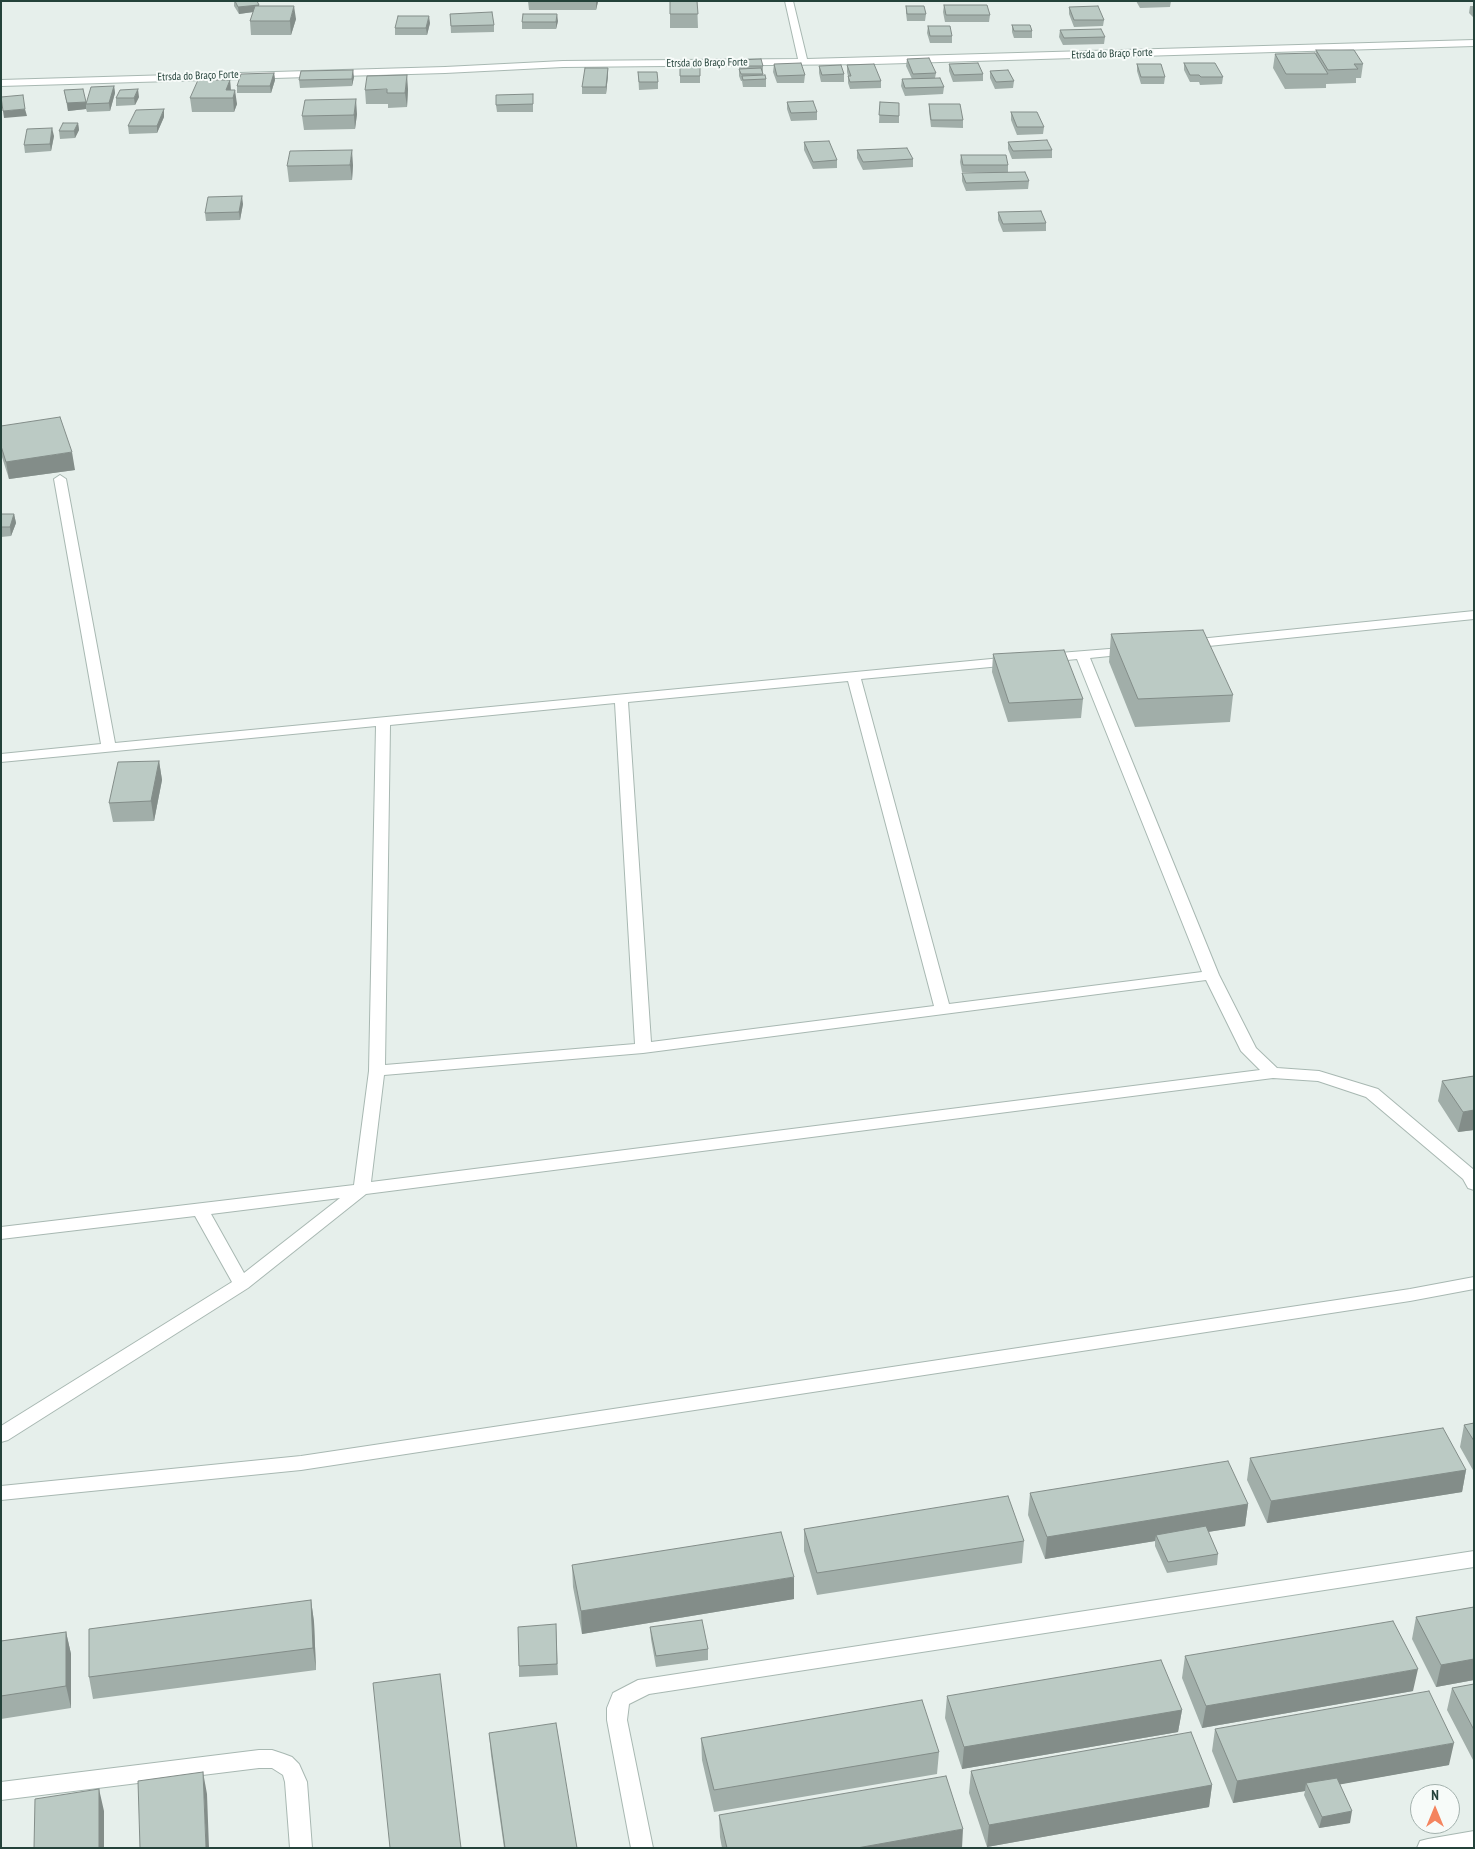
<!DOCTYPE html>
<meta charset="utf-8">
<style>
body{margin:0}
#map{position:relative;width:1475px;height:1849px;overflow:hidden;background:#e6efeb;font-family:"PT Sans Narrow",sans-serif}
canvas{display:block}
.frame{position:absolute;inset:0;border:2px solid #24423a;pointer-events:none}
.north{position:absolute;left:1410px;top:1784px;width:50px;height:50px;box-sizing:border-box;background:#f7fbf9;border:1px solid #a3b1ad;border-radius:50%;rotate:0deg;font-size:14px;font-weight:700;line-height:20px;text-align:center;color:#24423a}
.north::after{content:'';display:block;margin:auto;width:18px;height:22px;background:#f4845f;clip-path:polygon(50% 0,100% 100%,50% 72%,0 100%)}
</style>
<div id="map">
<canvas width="1475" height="1849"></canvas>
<div class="frame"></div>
<div class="north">N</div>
</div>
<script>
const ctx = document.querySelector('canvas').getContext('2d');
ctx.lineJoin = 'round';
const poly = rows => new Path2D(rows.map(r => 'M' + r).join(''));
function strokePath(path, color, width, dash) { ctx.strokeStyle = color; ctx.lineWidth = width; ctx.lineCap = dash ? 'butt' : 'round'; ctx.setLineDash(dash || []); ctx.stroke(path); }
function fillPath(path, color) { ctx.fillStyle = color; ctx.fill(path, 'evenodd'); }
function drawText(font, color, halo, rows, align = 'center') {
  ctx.font = font + ' "PT Sans Narrow",sans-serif'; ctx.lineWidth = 4; ctx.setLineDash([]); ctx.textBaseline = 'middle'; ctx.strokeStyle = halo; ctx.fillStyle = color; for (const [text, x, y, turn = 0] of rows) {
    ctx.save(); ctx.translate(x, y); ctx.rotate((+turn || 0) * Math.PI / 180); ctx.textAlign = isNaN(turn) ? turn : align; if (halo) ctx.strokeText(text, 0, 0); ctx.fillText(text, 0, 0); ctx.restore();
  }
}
const minor = poly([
 [785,1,793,1,807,59,1474,40,1474,46,874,64,563,67,445,73,1,86,1,80,445,67,563,61,798,59,785,1],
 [60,475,66,479,115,743,1012,657,1017,658,1019,661,1017,664,1012,665,861,679,949,1004,1202,972,1077,659,1047,662,1040,658,1047,654,1134,647,1135,650,1129,654,1090,658,1219,975,1256,1048,1277,1068,1319,1071,1378,1089,1474,1170,1474,1190,1468,1188,1463,1179,1366,1097,1318,1081,1273,1078,366,1194,248,1288,8,1440,1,1442,1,1426,232,1282,195,1216,1,1239,1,1227,354,1185,369,1071,376,726,1,762,1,754,101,744,54,479,60,475],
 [848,681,934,1006,651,1042,628,702,848,681],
 [615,703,635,1044,385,1065,390,725,615,703],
 [1206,980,1241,1051,1260,1070,371,1182,384,1075,643,1053,1206,980],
 [340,1198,244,1273,211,1214,340,1198],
 [1474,611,1474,619,1189,648,1183,644,1189,640,1474,611],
 [1474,1277,1474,1289,1410,1301,301,1470,1,1500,1,1486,301,1456,1410,1289,1474,1277],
 [1474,1551,1474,1567,649,1694,629,1704,627,1720,653,1848,631,1848,607,1720,607,1708,613,1693,638,1680,1474,1551],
 [259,1750,272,1750,284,1754,292,1757,299,1764,307,1782,312,1848,290,1848,285,1782,283,1775,272,1768,259,1768,1,1800,1,1782,259,1750],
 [1474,1831,1474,1848,1417,1848,1420,1841,1428,1839,1474,1831]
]);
strokePath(minor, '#a8b8b2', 2);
fillPath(minor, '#fff');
fillPath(poly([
 [234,1,257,1,259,6,296,19,291,35,251,35,250,21,253,12,239,14,234,6],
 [528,1,598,1,596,10,529,10],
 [670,1,697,1,698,28,670,28],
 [1136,1,1171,1,1170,7,1140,8],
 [944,5,990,15,989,22,945,22,943,12],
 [906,6,926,14,925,21,907,21,906,13],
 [1470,6,1474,6,1474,18,1469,13],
 [1069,7,1104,20,1103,26,1074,27,1069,14],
 [450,14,494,25,494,32,451,33],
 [558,21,556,29,522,29,522,22],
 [430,23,427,35,395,35,395,28],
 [1012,25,1032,31,1032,38,1014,38,1012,32],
 [928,26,952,36,952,43,930,43,927,33],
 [1060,30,1105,37,1104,44,1063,45,1059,37],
 [1316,50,1363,64,1361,78,1356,78,1356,83,1326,84,1326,88,1285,89,1273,68,1275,54,1316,55],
 [907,59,936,73,935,78,944,87,943,94,905,96,901,86,902,79,912,79,906,66],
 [739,60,763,66,763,75,766,79,766,87,743,87,742,81,741,81,739,76],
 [1184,63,1223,77,1222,84,1200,85,1199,82,1190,82,1184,70],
 [774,64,805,75,804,83,777,83,773,72],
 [949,64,983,74,983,81,953,82,949,71],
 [1137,64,1165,77,1164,84,1141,84,1137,71],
 [847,65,881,81,881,88,850,89,848,83,848,76,847,72],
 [700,66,700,83,680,83,680,76],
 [819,66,844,74,844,82,821,82,819,73],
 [608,68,608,75,606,94,582,94,582,87],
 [990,71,1014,81,1013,88,995,89,990,78],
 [638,72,658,82,658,89,639,90],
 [274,73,275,80,271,93,237,93,237,86],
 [354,77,352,86,300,88,299,80],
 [230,80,231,90,237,104,234,112,192,112,190,98],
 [114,86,115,93,110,111,87,112,86,109,68,111,64,90,86,103],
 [408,89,407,107,388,108,388,104,366,104,365,90],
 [533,94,533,112,497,112,496,105],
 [139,97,135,105,116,106,116,98],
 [787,102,817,112,817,120,791,121,787,109],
 [880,102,899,103,899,123,879,123],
 [929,104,963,120,963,128,931,127,929,111],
 [1011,112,1044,127,1043,134,1017,135,1011,120],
 [357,114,355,129,304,130,302,116],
 [164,117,157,133,129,134,128,126],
 [78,123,79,130,75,138,60,139,59,131],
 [54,136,51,151,25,153,24,145],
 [804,142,837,160,837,168,813,169,804,150],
 [1008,142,1052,150,1052,158,1012,159,1008,149],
 [857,150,913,159,913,167,863,170,857,158],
 [961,155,1008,165,1008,172,1029,181,1028,189,966,191,962,181,962,173,1002,172,962,172,960,162],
 [353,165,352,180,289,182,287,166],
 [243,204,240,220,206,221,205,213],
 [998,212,1046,223,1046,231,1003,232,998,220],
 [1,426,75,470,9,479,1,454],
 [1,514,14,514,16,523,11,536,1,537],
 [1111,634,1233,695,1230,722,1135,727,1109,662],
 [993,654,1083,699,1081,718,1008,722,992,672],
 [159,761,162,780,154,821,113,822,109,803],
 [1474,1076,1474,1130,1458,1132,1438,1101,1442,1081],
 [1474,1423,1474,1472,1460,1447,1464,1425],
 [1250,1458,1466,1470,1462,1492,1267,1523,1247,1480],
 [1030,1493,1248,1504,1245,1526,1208,1532,1218,1554,1217,1565,1167,1573,1155,1546,1155,1541,1045,1559,1028,1515],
 [804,1529,1024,1541,1022,1563,817,1595,804,1551],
 [572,1565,794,1599,582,1634,573,1587],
 [311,1600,314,1622,316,1670,93,1699,89,1677],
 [1474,1607,1474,1680,1436,1687,1412,1639,1416,1617],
 [556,1624,558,1675,519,1677,519,1666],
 [650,1627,708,1649,708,1660,656,1667,651,1639],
 [66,1632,71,1654,71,1708,1,1719,1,1641],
 [1185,1656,1413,1691,1202,1728,1182,1678],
 [1474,1684,1474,1760,1473,1760,1447,1710,1452,1688],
 [947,1696,1182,1710,1178,1732,962,1769,945,1718],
 [1215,1729,1449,1765,1340,1784,1350,1823,1319,1828,1304,1795,1305,1791,1233,1803,1212,1751],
 [489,1733,577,1848,504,1848,491,1755],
 [701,1738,939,1752,937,1774,714,1812,702,1760],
 [971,1771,1212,1785,1209,1807,987,1847,969,1793],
 [719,1815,962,1848,722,1848,720,1837]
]), '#a1aea9');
fillPath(poly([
 [596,1,598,1,598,2,596,10],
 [259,5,260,11,239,14,238,7],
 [294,6,296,19,291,35,290,21],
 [557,14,558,21,556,29,556,22],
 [429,16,430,23,427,35,426,28],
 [608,68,608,75,606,94,606,87],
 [353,70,354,77,352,86,352,79],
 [274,73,275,80,271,93,270,86],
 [407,75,408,89,407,107,405,93],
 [230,80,231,94,226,90],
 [114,86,115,93,110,111,109,103],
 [138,89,139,97,135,105,134,98],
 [235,90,237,104,234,112,233,98],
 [356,99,357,114,355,129,354,115],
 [86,102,86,109,68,111,67,103],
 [25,109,27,116,4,118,3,111],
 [164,109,164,117,157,133,157,126],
 [78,123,79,130,75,138,74,131],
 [52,128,54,136,51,151,50,144],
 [352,150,353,165,352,180,350,165],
 [242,196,243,204,240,220,239,212],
 [72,452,75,470,9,479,6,462],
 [14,514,16,523,11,536,10,527],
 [159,761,162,780,154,821,151,801],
 [1474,1110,1474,1130,1458,1132,1463,1112],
 [1466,1470,1462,1492,1267,1523,1271,1501],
 [1248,1504,1245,1526,1158,1540,1156,1535,1155,1541,1045,1559,1047,1537],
 [794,1577,794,1599,582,1634,581,1611],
 [311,1600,314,1622,316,1670,313,1648],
 [66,1632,71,1654,71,1708,66,1686],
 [1474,1659,1474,1680,1436,1687,1441,1665],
 [1418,1669,1413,1691,1202,1728,1206,1706],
 [1182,1710,1178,1732,962,1769,964,1747],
 [1454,1743,1449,1765,1309,1790,1306,1783,1305,1791,1233,1803,1237,1781],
 [203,1772,207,1794,209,1848,206,1848],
 [1212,1785,1209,1807,987,1847,989,1825],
 [99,1789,104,1811,104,1848,99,1848],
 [1352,1811,1350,1823,1319,1828,1322,1817],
 [963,1829,962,1848,857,1848]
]), '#838d89');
const building = poly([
 [235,1,257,1,259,5,238,7,235,1],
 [670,1,697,1,698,14,670,14,670,1],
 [944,5,987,5,990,15,946,15,944,5],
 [255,6,294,6,290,21,250,21,255,6],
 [906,6,924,6,926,14,907,14,906,6],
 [1098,6,1104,20,1074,20,1069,7,1098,6],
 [492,12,494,25,451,26,450,14,492,12],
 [523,14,557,14,556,22,522,22,523,14],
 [398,16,429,16,426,28,395,28,398,16],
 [1012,25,1030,25,1032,31,1014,31,1012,25],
 [928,26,950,26,952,36,930,36,928,26],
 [1101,29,1105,37,1064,38,1060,30,1101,29],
 [1316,50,1354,50,1363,64,1354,64,1358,69,1328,70,1316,50],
 [1315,53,1328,74,1286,74,1275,54,1315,53],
 [929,58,936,73,913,74,907,59,929,58],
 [761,59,763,66,740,66,739,60,761,59],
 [801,63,805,75,777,76,774,64,801,63],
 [978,63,983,74,954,75,949,64,978,63],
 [1184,63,1215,63,1223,77,1201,77,1199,75,1190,75,1184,63],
 [874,64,881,81,850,82,848,76,851,76,847,65,874,64],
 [1137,64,1161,64,1165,77,1141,77,1137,64],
 [841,65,844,74,822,75,819,66,841,65],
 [680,66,700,66,700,76,680,76,680,66],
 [585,68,608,68,606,87,582,87,585,68],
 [761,68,763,74,741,74,739,69,761,68],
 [353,70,352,79,299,80,301,71,353,70],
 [1008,70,1014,81,996,82,990,71,1008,70],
 [638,72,657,72,658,82,639,82,638,72],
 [274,73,270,86,237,86,241,74,274,73],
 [407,75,405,93,387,93,387,89,365,90,367,76,407,75],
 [765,75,766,79,743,80,742,76,765,75],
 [940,78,944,87,905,88,902,79,940,78],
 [198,80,230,80,226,90,235,90,233,98,190,98,198,80],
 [114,86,109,103,86,104,91,87,114,86],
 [83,89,86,102,67,103,64,90,83,89],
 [138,89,134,98,116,98,120,90,138,89],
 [533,94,533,104,496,105,496,95,533,94],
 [23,95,25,109,3,111,1,97,23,95],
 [356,99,354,115,302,116,305,100,356,99],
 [813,101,817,112,791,113,787,102,813,101],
 [880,102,899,103,899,116,879,115,880,102],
 [929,104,960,104,963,120,931,120,929,104],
 [164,109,157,126,128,126,136,110,164,109],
 [1011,112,1037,112,1044,127,1017,127,1011,112],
 [63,123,78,123,74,131,59,131,63,123],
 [52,128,50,144,24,145,27,129,52,128],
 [1047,140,1052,150,1013,151,1008,142,1047,140],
 [829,141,837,160,813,162,804,142,829,141],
 [907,148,913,159,863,162,857,150,907,148],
 [352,150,350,165,287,166,290,151,352,150],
 [961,155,1006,155,1008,165,963,165,961,155],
 [1025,172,1029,181,966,183,962,173,1025,172],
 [242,196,239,212,205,213,208,197,242,196],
 [1041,211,1046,223,1003,224,998,212,1041,211],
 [60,417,72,452,6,462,1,446,1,426,60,417],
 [1,514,14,514,10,527,1,527,1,514],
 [1203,630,1233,695,1138,699,1111,634,1203,630],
 [1064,650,1083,699,1009,703,993,654,1064,650],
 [159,761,151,801,109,803,118,762,159,761],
 [1474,1076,1474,1110,1463,1112,1442,1081,1474,1076],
 [1474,1423,1474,1441,1464,1425,1474,1423],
 [1443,1428,1466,1470,1271,1501,1250,1458,1443,1428],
 [1228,1461,1248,1504,1047,1537,1030,1493,1228,1461],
 [1008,1496,1024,1541,817,1573,804,1529,1008,1496],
 [1206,1526,1218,1554,1168,1562,1156,1535,1206,1526],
 [781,1532,794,1577,581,1611,572,1565,781,1532],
 [311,1600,313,1648,89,1677,89,1629,311,1600],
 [1474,1607,1474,1659,1441,1665,1416,1617,1474,1607],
 [702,1620,708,1649,656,1656,650,1627,702,1620],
 [1393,1621,1418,1669,1206,1706,1185,1656,1393,1621],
 [556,1624,557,1664,519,1666,518,1627,556,1624],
 [66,1632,66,1686,1,1696,1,1641,66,1632],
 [1161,1660,1182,1710,964,1747,947,1696,1161,1660],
 [440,1674,461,1848,390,1848,373,1683,440,1674],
 [1474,1684,1474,1730,1452,1688,1474,1684],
 [1429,1691,1454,1743,1237,1781,1215,1729,1429,1691],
 [922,1700,939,1752,714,1790,701,1738,922,1700],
 [556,1723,577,1848,505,1848,489,1733,556,1723],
 [1191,1732,1212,1785,989,1825,971,1771,1191,1732],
 [203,1772,206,1848,140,1848,138,1781,203,1772],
 [946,1776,963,1829,857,1848,727,1848,719,1815,946,1776],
 [1337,1778,1352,1811,1322,1817,1306,1783,1337,1778],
 [99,1789,99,1848,34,1848,35,1799,99,1789]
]);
fillPath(building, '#bbcac4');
strokePath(building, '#838d89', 1);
drawText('11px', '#24423a', '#f7fbf9', [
 ["Etrsda do Braço Forte",1112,54,-2],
 ["Etrsda do Braço Forte",707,63,-1],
 ["Etrsda do Braço Forte",198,76,-2]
]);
</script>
